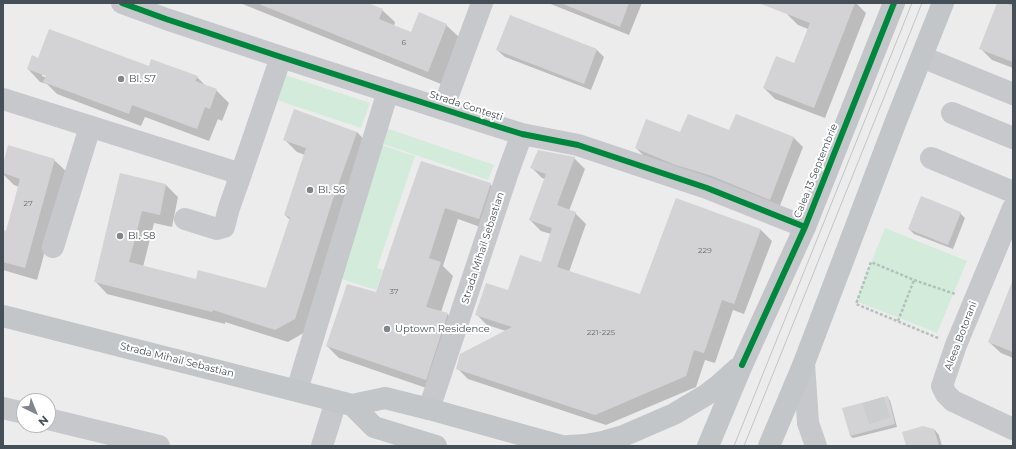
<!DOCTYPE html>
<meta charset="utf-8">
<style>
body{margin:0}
#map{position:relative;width:1016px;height:449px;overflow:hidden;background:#edecec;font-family:Montserrat,sans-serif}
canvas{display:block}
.frame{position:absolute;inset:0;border:4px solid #454f57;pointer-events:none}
.north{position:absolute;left:16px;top:393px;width:40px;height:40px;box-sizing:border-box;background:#fff;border:1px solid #b5b9bc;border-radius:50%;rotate:137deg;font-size:11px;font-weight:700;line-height:16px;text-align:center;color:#454f57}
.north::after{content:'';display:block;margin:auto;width:14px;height:18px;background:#80868b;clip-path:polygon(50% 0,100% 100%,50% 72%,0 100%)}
</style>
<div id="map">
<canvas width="1016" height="449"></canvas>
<div class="frame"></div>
<div class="north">N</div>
</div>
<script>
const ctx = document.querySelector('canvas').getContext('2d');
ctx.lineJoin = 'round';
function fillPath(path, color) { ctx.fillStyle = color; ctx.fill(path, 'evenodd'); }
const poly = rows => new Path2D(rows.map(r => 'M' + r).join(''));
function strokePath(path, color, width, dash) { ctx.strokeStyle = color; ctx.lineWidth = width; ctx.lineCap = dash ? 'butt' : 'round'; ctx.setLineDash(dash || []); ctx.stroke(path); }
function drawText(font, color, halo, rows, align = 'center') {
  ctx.font = font + ' Montserrat,sans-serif'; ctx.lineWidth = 4; ctx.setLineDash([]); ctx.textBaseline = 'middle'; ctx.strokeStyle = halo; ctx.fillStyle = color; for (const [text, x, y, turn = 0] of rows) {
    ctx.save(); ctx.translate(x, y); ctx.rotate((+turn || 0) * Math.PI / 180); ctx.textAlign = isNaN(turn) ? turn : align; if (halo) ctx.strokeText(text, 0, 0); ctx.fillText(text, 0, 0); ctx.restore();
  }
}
fillPath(poly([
 [279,73,370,103,361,128,271,98],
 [383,127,494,165,488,180,378,142],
 [378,144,415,156,377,268,383,270,376,290,335,277],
 [885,228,967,261,937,333,856,301]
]), '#d2ebda');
fillPath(poly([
 [240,3,366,3,382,10,395,22,394,26,411,33,446,25,459,37,441,84],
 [548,3,642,3,629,35],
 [791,3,856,3,866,13,825,118,775,99,764,88,795,64,808,29,798,25,787,14],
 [998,3,1013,3,1013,68,992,60,980,48],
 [497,50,597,50,604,57,591,90,505,57],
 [39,59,149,67,197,77,207,87,216,90,229,103,222,121,218,119,209,141,145,117,141,126,57,94,47,84,40,82,28,69],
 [42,74,51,77,50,79,42,76],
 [736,115,794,138,803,147,779,208,645,157,636,148,681,133,730,132],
 [357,132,369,145,307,331,288,342,225,322,225,324,107,294,95,281,121,174,166,185,178,197,172,227,154,223,143,267,197,280,266,289,290,220,285,215,305,155,297,152,284,139],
 [574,158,585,169,569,211,575,213,586,224,569,272,640,295,676,199,761,230,772,241,744,314,733,310,715,363,705,360,696,387,606,425,468,379,457,368,506,331,487,325,476,314,509,291,542,263,551,234,541,231,530,220,545,179,542,178,531,167],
 [54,160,67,172,37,280,3,270,3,231,6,232,19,187,14,185,3,174,3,168],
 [490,184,503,197,491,231,458,219,443,266,453,276,441,312,447,314,460,326,438,392,339,358,327,346,377,294,402,218],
 [960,213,965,218,953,249,914,234,909,229],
 [1013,282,1013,358,1001,353,989,342],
 [887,397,890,400,897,427,853,438,850,436],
 [934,429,939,435,942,446,907,446]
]), '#0003');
fillPath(poly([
 [259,3,368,3,383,9,379,19,411,32,419,12,447,24,428,72,259,4],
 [563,3,629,3,620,27,563,4],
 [761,3,855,3,814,108,763,88,776,56,794,63,810,23,761,4],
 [997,3,1004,3,1013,6,1013,62,979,49],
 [510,15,597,49,584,84,496,50],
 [49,29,149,66,151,59,198,76,195,81,217,89,210,109,205,107,197,129,132,105,129,114,43,82,46,76,27,69,32,55,38,58],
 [294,109,357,132,332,202,295,319,275,330,213,310,212,312,94,282,120,173,166,184,160,215,142,211,129,262,196,279,198,270,266,288,290,217,284,215,306,148,283,140],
 [688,114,729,130,736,114,794,137,770,200,712,176,673,164,635,148,646,119,680,132],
 [8,145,55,159,25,268,3,262,3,230,6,231,20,179,3,173,3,164],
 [538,150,575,157,557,205,576,212,557,267,640,294,676,198,761,229,734,304,722,300,704,353,694,350,686,376,595,415,456,369,460,354,512,327,475,315,486,283,508,290,520,255,541,262,552,228,529,220,546,174,530,168],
 [421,161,491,183,479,219,445,208,429,258,441,262,426,307,448,313,426,380,326,346,347,284,376,292,401,218],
 [921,196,961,212,948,245,908,229],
 [1012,282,1013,282,1013,352,988,342],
 [888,396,895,424,850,436,842,408],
 [923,426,934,429,939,446,906,446,902,432]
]), '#d3d3d5');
strokePath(poly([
 [873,400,882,428]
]), '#cbcdce', 22, [22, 11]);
strokePath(poly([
 [898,321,914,280],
 [938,338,856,304,871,262,914,280,955,294]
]), '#b4c0bc', 2.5, [3, 2]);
strokePath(poly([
 [122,3,166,19,281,57,499,127,522,134,578,145,707,188,805,227],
 [922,57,1013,94],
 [3,99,241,174,281,57],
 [443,109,482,3],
 [952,113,1013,138],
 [931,158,1013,192],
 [1013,208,956,345,942,386,946,394,953,401,1013,429],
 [185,219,217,229,224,227,229,208,241,174],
 [53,247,90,127],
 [804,363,808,423,816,446],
 [297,390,388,91],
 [3,408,24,413],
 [429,409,508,172,522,134],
 [48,419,159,446],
 [322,446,336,401]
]), '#c6c8cb', 22);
strokePath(poly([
 [3,316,352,405,385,398,429,409,562,446],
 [352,405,374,427,436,446],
 [568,446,585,445,602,442,623,436,674,414,706,395,719,385,738,368],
 [708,446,742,365,805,227,894,3],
 [769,446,804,363,896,121,943,3]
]), '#c2c6c9', 22);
strokePath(poly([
 [734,446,912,3],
 [744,446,922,3]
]), '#c1c3c5', 1);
strokePath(poly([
 [122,3,166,19,281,57,499,127,522,134,578,145,707,188,805,227],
 [742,365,805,227,894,3]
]), '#00873e', 6);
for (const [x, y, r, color] of [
 [121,79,4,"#80868b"],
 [310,190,4,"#80868b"],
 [120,236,4,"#80868b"],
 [387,329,4,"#80868b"]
]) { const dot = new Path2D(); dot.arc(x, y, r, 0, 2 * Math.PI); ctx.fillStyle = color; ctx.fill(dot); strokePath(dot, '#fff', 1.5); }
drawText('8px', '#6a7278', null, [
 ["6",404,43],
 ["27",28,204],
 ["229",705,251],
 ["37",394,292],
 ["221-225",601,333]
]);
drawText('10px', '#454f57', '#fff', [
 ["Bl. S7",129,79],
 ["Bl. S6",318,190],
 ["Bl. S8",128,236],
 ["Uptown Residence",395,329]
], 'left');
drawText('10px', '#454f57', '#fff', [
 ["Strada Conțești",466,106,18],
 ["Calea 13 Septembrie",816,171,-68],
 ["Strada Mihail Sebastian",483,248,-72],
 ["Aleea Botorani",961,336,-69],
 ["Strada Mihail Sebastian",177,360,14]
]);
</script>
